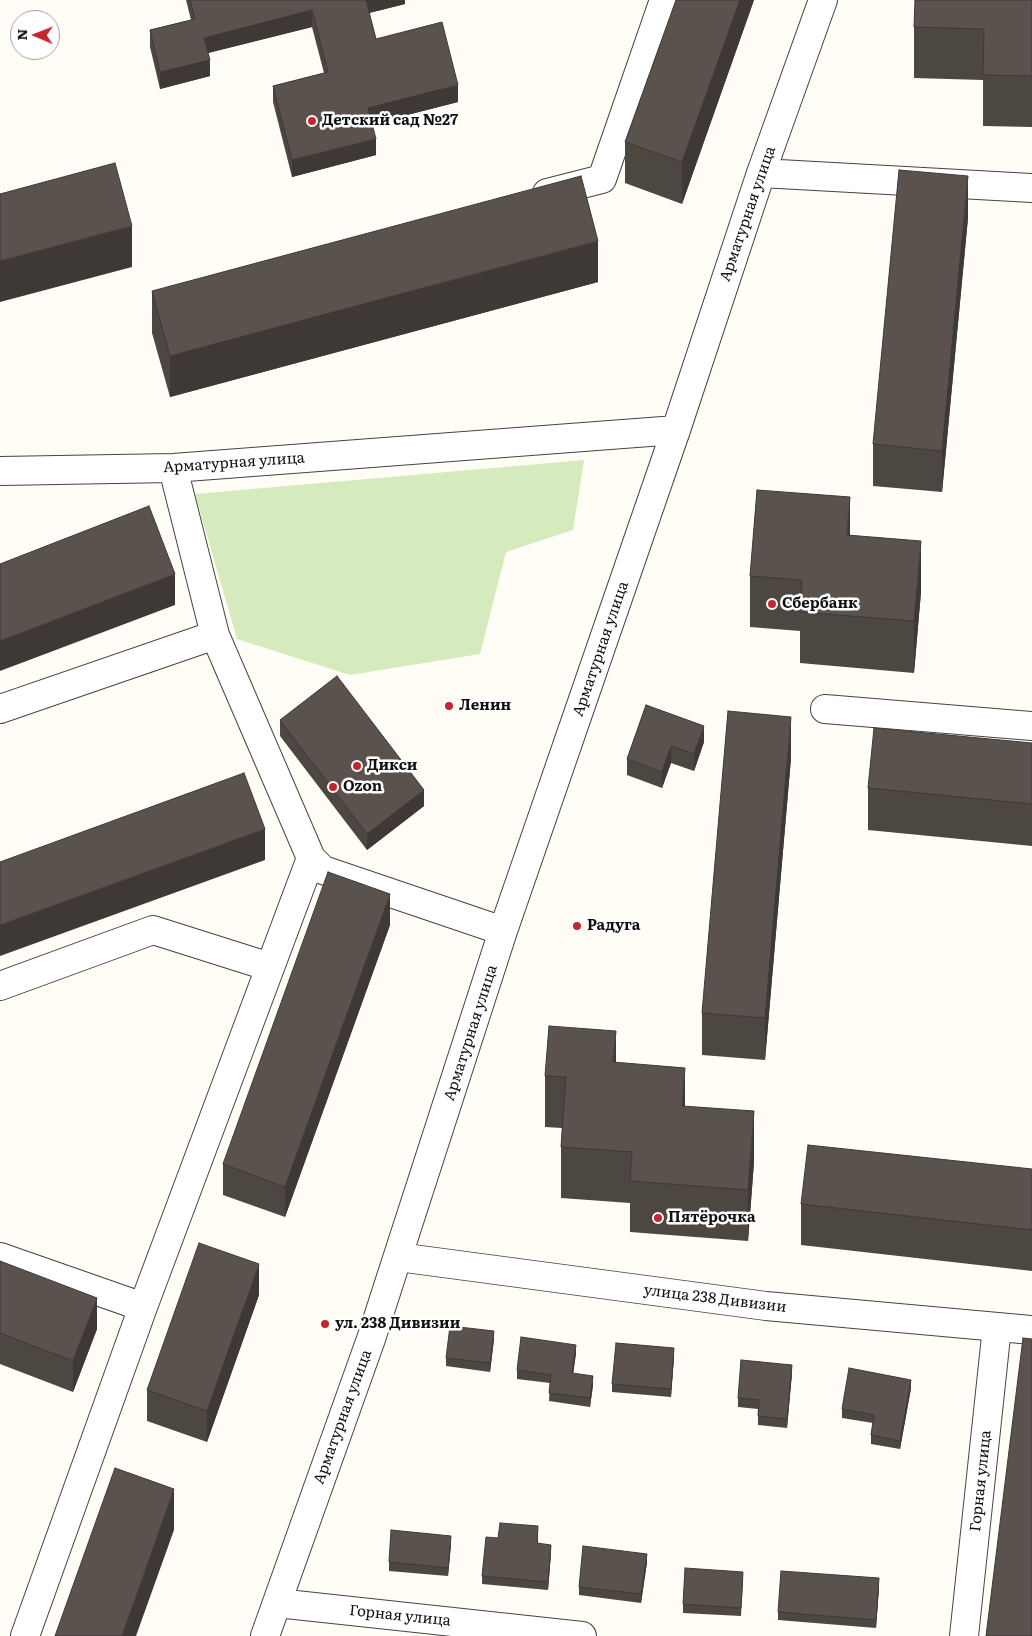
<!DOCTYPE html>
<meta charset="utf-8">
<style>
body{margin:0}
#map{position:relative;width:1032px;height:1636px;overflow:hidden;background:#fffdf5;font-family:Literata,serif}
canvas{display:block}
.north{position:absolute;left:10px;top:10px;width:50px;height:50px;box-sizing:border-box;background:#fff;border:1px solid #a0a0a0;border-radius:50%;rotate:271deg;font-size:14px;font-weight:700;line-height:20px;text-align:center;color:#111}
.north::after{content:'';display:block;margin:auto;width:18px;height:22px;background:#c4262e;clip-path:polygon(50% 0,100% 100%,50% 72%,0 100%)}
</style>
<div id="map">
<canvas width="1032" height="1636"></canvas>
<div class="north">N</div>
</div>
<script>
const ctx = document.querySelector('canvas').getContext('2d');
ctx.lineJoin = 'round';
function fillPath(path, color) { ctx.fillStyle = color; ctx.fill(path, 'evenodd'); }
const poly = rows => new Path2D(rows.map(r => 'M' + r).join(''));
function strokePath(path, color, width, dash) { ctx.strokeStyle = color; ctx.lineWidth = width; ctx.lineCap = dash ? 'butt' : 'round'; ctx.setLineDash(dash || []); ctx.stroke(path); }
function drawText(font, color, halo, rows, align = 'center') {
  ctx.font = font + ' Literata,serif'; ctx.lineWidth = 5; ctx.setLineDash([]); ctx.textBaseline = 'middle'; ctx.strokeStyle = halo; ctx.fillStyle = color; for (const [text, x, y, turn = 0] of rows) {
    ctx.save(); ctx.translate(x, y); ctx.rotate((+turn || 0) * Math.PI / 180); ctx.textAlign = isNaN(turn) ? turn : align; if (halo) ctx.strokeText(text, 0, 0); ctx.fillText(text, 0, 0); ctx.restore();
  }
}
fillPath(poly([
 [584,460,573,530,506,552,480,654,350,675,237,639,195,494]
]), '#d5ebbd');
const minor = poly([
 [761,173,1032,188],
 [547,193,602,179,664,0],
 [0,471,173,468,676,430],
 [215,635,311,858,323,870,503,931],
 [0,709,215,635,173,468],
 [825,709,1032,726],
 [0,986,153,930,270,967],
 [0,1257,143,1307],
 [398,1257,766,1306,1032,1330],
 [277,1603,582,1636],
 [25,1636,143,1307,311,858],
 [265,1636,371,1339,503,931,676,430,761,173,823,0],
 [964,1636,997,1327]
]);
strokePath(minor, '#444', 30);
strokePath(minor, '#fff', 28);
fillPath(poly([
 [186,0,405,0,405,4,369,13,376,39,458,102,372,124,376,155,292,177,273,102,273,86,324,73,312,27,208,53,210,76,160,89,150,47,150,30,191,20],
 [676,0,754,0,682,204,625,183,625,142],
 [1032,0,1032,127,983,126,983,80,914,78,914,27],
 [968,218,942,492,873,486,873,444],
 [598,282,170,397,152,333,152,291],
 [850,535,921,592,914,673,800,663,800,631,750,627,750,576],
 [646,705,704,742,694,771,671,763,662,788,627,775,627,759],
 [280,720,424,806,367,850,280,736],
 [1032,743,1032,846,868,830,868,788],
 [791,758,765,1060,702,1055,702,1013],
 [390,925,285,1217,223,1195,223,1164],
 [616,1063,685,1106,754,1162,748,1241,630,1232,630,1203,561,1198,561,1147,562,1128,545,1127,545,1076],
 [1032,1169,1032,1271,801,1245,801,1204],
 [0,1261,97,1329,73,1392,0,1364],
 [259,1295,207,1442,147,1421,147,1390],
 [494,1339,490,1372,446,1366,446,1358],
 [576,1353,573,1374,593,1385,590,1407,549,1401,550,1383,517,1379,517,1370],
 [674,1356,671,1397,612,1392,612,1384],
 [792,1373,787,1428,758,1425,758,1409,738,1407,738,1398],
 [911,1388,900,1449,871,1444,871,1435,873,1423,842,1418,842,1409],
 [538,1535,538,1543,551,1553,548,1590,482,1584,482,1576,498,1538],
 [451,1544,448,1576,389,1571,389,1562],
 [647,1562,641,1603,579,1595,579,1587],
 [743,1580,741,1616,683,1613,683,1604],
 [879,1587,876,1628,778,1620,778,1612]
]), '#4d4742');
fillPath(poly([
 [365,0,405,0,405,4,365,14],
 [740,0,754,0,682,204,682,162],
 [312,10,312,27,204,54,204,38],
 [210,60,210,76,160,89,160,72],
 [458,85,458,102,368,125,368,108],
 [376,139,376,155,292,177,292,160],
 [968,176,968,218,942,492,942,451],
 [132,226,132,267,0,302,0,261],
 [598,241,598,282,170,397,170,356],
 [850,497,850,549,847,535],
 [921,541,921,592,914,673,914,621],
 [175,574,175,605,0,671,0,641],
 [791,717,791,758,765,1060,765,1018],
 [704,726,704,742,694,771,694,754],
 [671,746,671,763,662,788,662,772],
 [424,790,424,806,367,850,367,834],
 [265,829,265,860,0,956,0,925],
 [390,894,390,925,285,1217,285,1187],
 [616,1031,616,1082,613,1062],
 [685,1068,685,1119,682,1106],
 [754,1111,754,1162,748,1241,748,1190],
 [259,1264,259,1295,207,1442,207,1411],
 [97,1298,97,1329,73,1392,73,1361],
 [494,1331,494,1339,490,1372,490,1363],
 [576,1345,576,1353,572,1382,572,1373],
 [674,1348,674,1356,671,1397,671,1389],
 [792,1365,792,1373,787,1428,787,1419],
 [593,1376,593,1385,590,1407,590,1398],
 [911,1380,911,1388,900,1449,900,1441],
 [174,1489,174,1530,136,1636,122,1636],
 [451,1536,451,1544,448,1576,448,1568],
 [551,1545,551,1553,548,1590,548,1582],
 [647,1554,647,1562,641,1603,641,1594],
 [879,1578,879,1587,876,1628,876,1620]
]), '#3f3936');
const building = poly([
 [190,0,366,0,376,39,442,22,458,85,368,108,376,139,292,160,273,86,328,72,312,10,204,38,210,60,160,72,150,30,195,19,190,0],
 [676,0,740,0,682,162,625,142,676,0],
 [915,0,1032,0,1032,76,983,75,984,29,914,27,915,0],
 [115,163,132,226,0,261,0,194,115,163],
 [899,170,968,176,942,451,873,444,899,170],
 [581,176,598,241,170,356,152,291,581,176],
 [757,490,850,497,847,535,921,541,914,621,800,612,802,580,750,576,757,490],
 [149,506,175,574,0,641,0,564,149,506],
 [337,676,424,790,367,834,280,720,337,676],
 [646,705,704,726,694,754,671,746,662,772,627,759,646,705],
 [728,711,791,717,765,1018,702,1013,728,711],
 [874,728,1032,743,1032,804,868,788,874,728],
 [244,773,265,829,0,925,0,862,244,773],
 [328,872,390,894,285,1187,223,1164,328,872],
 [549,1026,616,1031,613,1062,685,1068,682,1106,754,1111,748,1190,630,1181,632,1152,561,1147,566,1077,545,1076,549,1026],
 [808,1145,1032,1169,1032,1230,801,1204,808,1145],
 [199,1243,259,1264,207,1411,147,1390,199,1243],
 [0,1261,97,1298,73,1361,0,1333,0,1261],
 [450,1326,494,1331,490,1363,446,1358,450,1326],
 [521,1337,576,1345,572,1373,593,1376,590,1398,549,1393,551,1375,517,1370,521,1337],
 [1023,1338,1032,1339,1032,1636,986,1636,1023,1338],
 [616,1343,674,1348,671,1389,612,1384,616,1343],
 [741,1360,792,1365,787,1419,758,1416,759,1400,738,1398,741,1360],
 [849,1368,911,1380,900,1441,871,1435,874,1415,842,1409,849,1368],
 [115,1468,174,1489,122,1636,55,1636,115,1468],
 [500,1523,538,1526,537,1543,551,1545,548,1582,482,1576,486,1537,498,1538,500,1523],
 [391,1530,451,1536,448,1568,389,1562,391,1530],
 [583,1546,647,1554,641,1594,579,1587,583,1546],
 [685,1568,743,1572,741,1608,683,1604,685,1568],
 [781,1571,879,1578,876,1620,778,1612,781,1571]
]);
fillPath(building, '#5a524d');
strokePath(building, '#3f3936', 1);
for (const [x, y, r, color] of [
 [312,121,5,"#c4262e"],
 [772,604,5,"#c4262e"],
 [449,706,5,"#c4262e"],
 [357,766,5,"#c4262e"],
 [333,787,5,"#c4262e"],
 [577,926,5,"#c4262e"],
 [658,1218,5,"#c4262e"],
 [325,1324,5,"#c4262e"]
]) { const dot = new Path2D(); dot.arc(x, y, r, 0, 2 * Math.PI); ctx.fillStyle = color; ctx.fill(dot); strokePath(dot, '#fff', 2); }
drawText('bold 15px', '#111', '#fff', [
 ["Детский сад №27",322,121],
 ["Сбербанк",782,604],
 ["Ленин",459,706],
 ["Дикси",367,766],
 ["Ozon",343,787],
 ["Радуга",587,926],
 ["Пятёрочка",668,1218],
 ["ул. 238 Дивизии",335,1324]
], 'left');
drawText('15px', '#111', '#fff', [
 ["Арматурная улица",748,214,-71],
 ["Арматурная улица",234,463,-4],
 ["Арматурная улица",601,649,-71],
 ["Арматурная улица",471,1033,-72],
 ["улица 238 Дивизии",715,1299,7],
 ["Арматурная улица",343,1417,-70],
 ["Горная улица",981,1481,-84],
 ["Горная улица",400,1616,6]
]);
</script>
